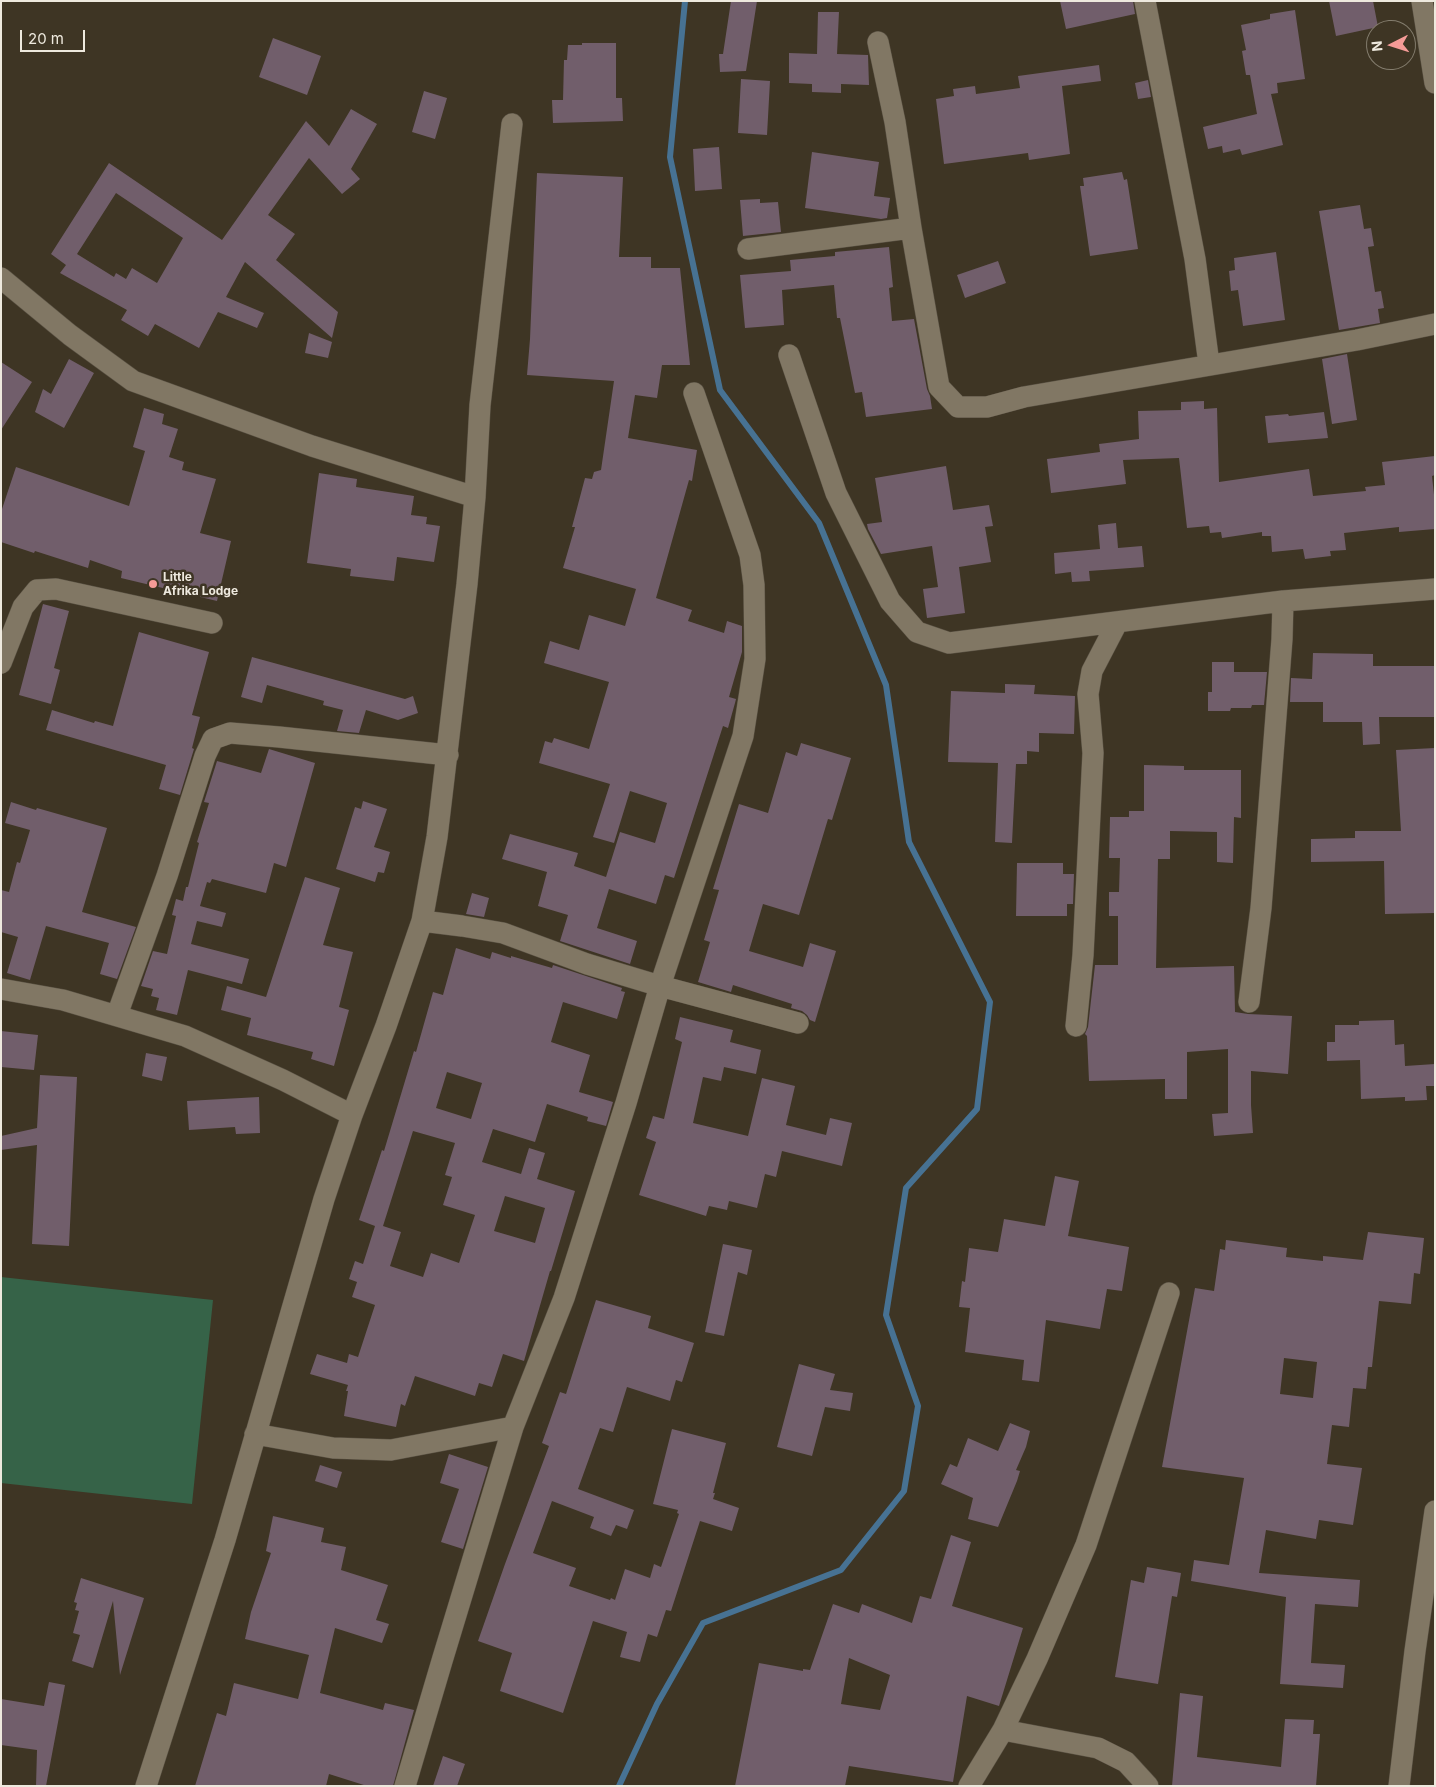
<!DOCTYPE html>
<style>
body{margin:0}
#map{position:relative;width:1436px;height:1787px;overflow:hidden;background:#3e3524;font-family:Inter,sans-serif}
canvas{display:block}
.frame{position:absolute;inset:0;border:2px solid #eee9de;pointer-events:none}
.north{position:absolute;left:1366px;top:20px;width:50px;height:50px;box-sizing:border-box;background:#3e3524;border:1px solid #847d6e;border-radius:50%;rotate:265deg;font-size:14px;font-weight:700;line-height:20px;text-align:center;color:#eee9de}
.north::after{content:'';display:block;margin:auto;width:18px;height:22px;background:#f59b97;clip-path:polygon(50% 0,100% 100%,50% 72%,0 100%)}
.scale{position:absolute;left:20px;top:30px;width:65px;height:22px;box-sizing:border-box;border:2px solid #eee9de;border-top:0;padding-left:6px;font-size:15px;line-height:18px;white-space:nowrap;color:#eee9de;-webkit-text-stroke:4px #3e3524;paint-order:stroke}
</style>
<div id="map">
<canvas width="1436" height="1787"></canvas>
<div class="frame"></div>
<div class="north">N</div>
<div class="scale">20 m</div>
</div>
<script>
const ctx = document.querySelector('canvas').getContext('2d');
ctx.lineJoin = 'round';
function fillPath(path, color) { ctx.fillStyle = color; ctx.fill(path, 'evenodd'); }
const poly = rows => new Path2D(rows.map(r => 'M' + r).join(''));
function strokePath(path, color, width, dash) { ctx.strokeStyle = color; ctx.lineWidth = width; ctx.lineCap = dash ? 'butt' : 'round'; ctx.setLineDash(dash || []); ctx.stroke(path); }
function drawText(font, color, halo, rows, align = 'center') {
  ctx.font = font + ' Inter,sans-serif'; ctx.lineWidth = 5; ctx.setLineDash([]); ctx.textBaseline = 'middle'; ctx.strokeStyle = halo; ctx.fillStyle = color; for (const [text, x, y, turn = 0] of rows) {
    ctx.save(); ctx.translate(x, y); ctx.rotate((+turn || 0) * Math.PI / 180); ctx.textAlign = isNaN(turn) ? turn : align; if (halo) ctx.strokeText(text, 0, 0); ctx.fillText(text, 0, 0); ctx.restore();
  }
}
fillPath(poly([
 [1,1277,213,1300,192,1504,1,1483]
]), '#366348');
strokePath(poly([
 [619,1786,657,1704,703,1623,841,1570,904,1491,918,1406,886,1315,906,1188,977,1109,990,1002,909,842,886,685,819,523,720,390,670,157,685,1]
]), '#477293', 6);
fillPath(poly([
 [731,1,757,1,746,71,720,72,719,54,723,54],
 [1060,1,1133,1,1135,14,1066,29],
 [1329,1,1373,1,1378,27,1336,36],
 [1295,10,1305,79,1277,83,1278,93,1271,94,1283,145,1242,155,1240,149,1223,153,1222,146,1208,149,1203,127,1257,114,1250,75,1246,75,1242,51,1246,50,1241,25,1270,19,1270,14],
 [818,12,839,12,837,54,868,55,869,85,841,84,841,93,812,92,812,84,789,83,789,53,817,54],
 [273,38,321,56,307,95,259,77],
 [582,43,616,43,616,98,622,98,623,121,553,123,552,100,563,100,564,60,567,60,568,45,582,45],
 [1099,65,1101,81,1062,86,1070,154,1029,160,1028,153,944,164,936,99,954,96,953,89,975,86,976,94,1020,88,1018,76],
 [741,79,770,81,767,135,738,133],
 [1148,80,1151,97,1138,99,1135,83],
 [424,91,447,98,435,139,412,132],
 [351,109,377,124,351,169,360,179,342,194,309,158,268,215,295,234,276,260,338,312,332,338,245,262,226,297,264,313,257,328,218,312,199,348,155,324,148,336,121,320,127,310,60,273,66,265,51,254,109,163,222,240,306,121,329,146],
 [116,193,183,238,157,283,132,268,126,279,116,273,114,277,77,254],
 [719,147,722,189,695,191,693,149],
 [812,152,879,162,874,196,890,198,887,218,881,219,805,208],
 [1122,172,1124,180,1127,179,1138,249,1090,256,1080,186,1084,186,1083,178],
 [537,173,623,177,619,257,651,257,651,268,680,268,690,365,662,365,657,398,635,395,628,438,697,450,692,481,689,480,656,598,692,610,688,621,724,633,727,621,742,626,742,652,729,697,736,699,735,703,728,728,723,726,674,878,665,875,656,904,609,889,597,928,637,941,630,964,560,941,568,915,538,906,547,872,502,859,510,834,578,853,574,866,606,877,620,832,655,843,667,803,630,791,614,843,593,837,610,784,539,763,545,741,552,743,554,738,589,749,609,682,544,663,550,641,579,650,589,615,625,626,636,589,563,568,575,527,572,527,585,478,592,479,594,472,601,470,614,381,527,375,530,339],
 [760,199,760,203,778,202,781,232,743,236,740,200],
 [1360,205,1364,229,1371,228,1374,246,1368,247,1375,292,1381,291,1384,308,1378,309,1380,323,1339,330,1319,211],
 [889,247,893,287,889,288,892,321,914,319,927,389,930,396,932,409,866,417,862,392,855,393,840,318,837,318,834,285,782,290,784,325,745,328,740,275,791,271,790,260,835,256,835,252],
 [1276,252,1285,320,1243,326,1238,290,1231,291,1229,271,1235,270,1234,258],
 [998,261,1006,283,965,298,957,275],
 [309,333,332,342,328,358,305,353],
 [1347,354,1357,420,1332,424,1322,359],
 [69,359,94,373,64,428,35,412,43,389,51,394],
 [1,362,32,382,1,430],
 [1204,401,1204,409,1217,408,1219,482,1309,469,1313,496,1366,491,1365,487,1385,485,1382,462,1435,456,1435,475,1432,476,1435,504,1435,529,1399,532,1399,527,1344,533,1346,550,1330,551,1331,556,1305,559,1303,549,1272,552,1271,536,1262,536,1262,532,1222,538,1221,532,1210,533,1209,526,1187,528,1179,458,1123,460,1126,484,1051,493,1047,459,1100,452,1099,444,1139,439,1138,411,1181,410,1181,402],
 [144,408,164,414,162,424,178,429,169,457,184,462,182,470,216,479,200,533,231,541,217,601,121,578,122,571,90,560,88,568,35,551,34,553,1,542,1,512,16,467,129,506,145,451,133,447],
 [1324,412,1328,438,1268,443,1265,416,1288,414,1289,416],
 [946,466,953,510,989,505,993,526,985,527,991,562,959,567,965,613,927,618,923,589,938,587,932,546,881,554,868,529,867,524,882,522,875,478],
 [319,473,357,479,356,487,414,496,411,515,427,517,426,524,440,526,434,562,397,557,394,581,350,576,351,569,307,563],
 [1116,523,1118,548,1142,546,1144,567,1089,571,1090,581,1072,582,1071,572,1055,574,1054,553,1100,549,1098,525],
 [43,604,69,611,54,668,60,670,51,704,19,695],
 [139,632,209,652,192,715,200,717,192,748,194,749,180,795,159,789,166,765,46,730,52,710,94,723,95,721,113,726],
 [1313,653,1373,654,1373,666,1435,666,1435,717,1379,717,1380,744,1363,745,1362,722,1323,722,1323,702,1290,702,1291,678,1312,679],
 [252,657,405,699,413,696,418,713,398,720,366,710,359,733,337,731,343,710,323,705,324,701,267,685,262,703,241,697],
 [1212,662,1234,662,1234,672,1267,672,1264,705,1252,705,1251,708,1231,708,1230,711,1208,711,1208,692,1212,692],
 [1005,684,1035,685,1034,694,1075,696,1074,734,1039,733,1039,752,1027,751,1027,764,1016,764,1012,843,995,842,998,763,948,762,951,691,1005,693],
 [801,743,851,758,832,820,828,819,799,915,763,904,749,951,803,967,810,943,836,951,815,1022,810,1020,807,1015,802,1011,791,1008,792,1004,733,985,731,992,698,982,710,942,704,940,719,890,713,889,739,804,768,813,786,752,797,756],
 [1435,748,1435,913,1385,914,1384,861,1311,862,1311,839,1355,838,1355,831,1401,831,1396,750],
 [269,749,315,763,286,867,274,863,266,893,212,879,210,883,207,882,200,906,226,913,222,927,197,921,191,944,249,959,242,984,188,970,177,1015,156,1010,159,998,151,996,153,989,141,986,153,951,167,954,176,916,172,915,176,899,183,901,186,887,188,887,199,843,197,842,209,803,204,802,217,761,261,773],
 [1144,765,1184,766,1184,770,1241,770,1241,818,1234,817,1233,863,1217,862,1217,832,1170,831,1170,859,1158,859,1156,968,1234,966,1235,1012,1248,1014,1292,1016,1288,1074,1251,1071,1251,1105,1253,1133,1214,1136,1212,1114,1228,1113,1228,1049,1187,1052,1187,1099,1165,1099,1165,1079,1089,1081,1087,1036,1085,1034,1088,1027,1095,965,1118,965,1118,916,1109,916,1109,892,1119,892,1120,858,1109,858,1110,817,1129,817,1129,811,1144,811],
 [363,801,387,809,374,847,390,852,384,873,378,872,375,882,336,869,355,807,361,809],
 [11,802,36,810,37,808,107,828,82,912,136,927,117,979,100,974,109,943,46,926,30,980,7,973,18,937,1,932,1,890,9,892,17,862,20,863,30,830,5,823],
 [1017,863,1063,863,1063,874,1074,874,1073,904,1067,904,1067,916,1016,916],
 [305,877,340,888,323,945,353,952,339,1007,349,1010,334,1066,311,1059,313,1052,247,1035,251,1018,221,1010,227,986,266,997],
 [472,893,489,898,484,917,466,914],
 [456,948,490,959,492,952,511,958,511,956,552,968,553,965,622,988,621,991,625,992,617,1019,563,1002,551,1042,590,1055,579,1092,613,1102,606,1126,587,1121,588,1117,547,1104,535,1142,493,1129,482,1162,521,1174,529,1148,545,1153,537,1179,575,1191,551,1271,550,1271,524,1361,503,1354,492,1387,479,1383,475,1396,415,1376,405,1406,401,1404,396,1427,344,1416,348,1391,346,1391,348,1385,310,1374,317,1354,347,1363,349,1354,358,1357,375,1305,352,1297,357,1282,349,1279,355,1261,363,1264,375,1226,359,1220,382,1150,384,1151,414,1051,416,1052,433,992,443,995],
 [447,1072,482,1083,471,1119,436,1108],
 [413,1131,455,1143,445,1175,452,1177,443,1205,475,1215,459,1263,431,1253,423,1277,390,1266,401,1232,383,1226],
 [505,1196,545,1208,535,1243,494,1231],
 [680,1017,733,1030,730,1042,761,1050,756,1074,724,1067,721,1081,703,1077,693,1123,748,1136,762,1078,795,1086,786,1125,826,1135,830,1118,852,1123,842,1166,782,1151,776,1177,765,1174,757,1208,729,1201,727,1210,709,1206,706,1216,639,1195,656,1142,646,1138,653,1116,664,1119,682,1042,675,1039],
 [1394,1020,1395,1045,1404,1044,1405,1066,1435,1064,1435,1086,1426,1086,1427,1100,1405,1101,1405,1097,1361,1099,1360,1060,1327,1061,1327,1042,1335,1042,1335,1025,1359,1025,1359,1021],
 [1,1031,38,1035,34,1070,1,1067],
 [146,1053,167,1057,162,1081,142,1076],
 [40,1075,77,1077,69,1246,32,1244,37,1145,1,1150,1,1136,37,1128],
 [259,1097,260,1133,236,1134,235,1127,189,1130,187,1101],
 [1055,1176,1079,1181,1068,1236,1129,1247,1122,1291,1107,1289,1100,1329,1046,1320,1039,1382,1022,1380,1024,1360,965,1352,970,1308,959,1307,962,1281,965,1282,969,1248,998,1252,1004,1219,1045,1226],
 [1368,1232,1424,1238,1420,1274,1414,1273,1411,1304,1379,1301,1372,1367,1368,1367,1366,1389,1353,1388,1349,1427,1332,1425,1327,1464,1362,1468,1353,1525,1319,1520,1316,1539,1266,1530,1259,1573,1360,1580,1358,1607,1315,1604,1311,1663,1345,1665,1343,1688,1280,1684,1286,1597,1191,1581,1194,1560,1229,1565,1244,1478,1162,1467,1195,1288,1214,1291,1220,1249,1225,1250,1226,1240,1287,1248,1286,1257,1323,1261,1323,1256,1363,1260],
 [1284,1358,1317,1362,1313,1398,1280,1394],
 [723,1244,752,1250,747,1275,738,1272,724,1336,705,1332],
 [596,1300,651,1316,648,1328,694,1343,682,1382,676,1380,670,1401,627,1387,613,1432,600,1428,578,1489,634,1510,627,1529,616,1525,611,1536,590,1528,594,1517,552,1501,533,1553,576,1568,569,1586,610,1600,611,1598,615,1600,625,1569,650,1578,654,1564,661,1567,679,1514,677,1513,678,1510,653,1504,672,1429,726,1443,713,1493,715,1493,713,1499,739,1508,732,1531,700,1521,671,1611,666,1610,657,1637,648,1634,640,1662,620,1657,627,1632,593,1621,563,1713,500,1691,512,1653,478,1641,505,1564,549,1446,542,1443,560,1392,566,1394],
 [799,1364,835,1374,830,1390,853,1393,850,1411,825,1407,812,1456,777,1447],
 [1010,1423,1030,1431,1026,1447,1016,1470,1020,1471,1017,1481,998,1527,968,1519,973,1498,941,1484,950,1464,957,1467,968,1438,998,1451],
 [449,1454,488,1467,463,1549,441,1542,459,1489,440,1483],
 [320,1465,342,1472,337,1488,315,1481],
 [273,1516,324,1528,321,1542,346,1547,341,1570,388,1585,376,1620,389,1624,382,1643,335,1628,320,1693,383,1710,385,1703,414,1710,393,1786,367,1786,329,1774,326,1786,195,1786,217,1713,226,1716,234,1683,298,1699,309,1655,245,1639,251,1612,271,1553,266,1551],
 [951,1535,971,1542,952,1606,1023,1628,999,1706,967,1696,953,1782,849,1766,845,1786,735,1786,759,1663,803,1671,803,1669,810,1670,833,1604,859,1613,862,1604,912,1623,920,1596,931,1599],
 [849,1658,890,1675,880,1710,841,1704],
 [1147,1567,1181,1573,1177,1597,1172,1596,1158,1684,1115,1677,1131,1580,1144,1583],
 [81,1578,144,1598,120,1675,113,1601,93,1668,72,1661,80,1635,73,1633,79,1611,75,1610,77,1603,74,1602],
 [49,1682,65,1685,46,1786,36,1786,37,1750,1,1745,1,1699,44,1706],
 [1180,1693,1203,1696,1197,1757,1281,1767,1285,1719,1314,1720,1313,1734,1320,1734,1316,1786,1172,1786],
 [443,1756,465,1764,457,1786,433,1786]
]), '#715e6b');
const minor = poly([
 [1145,1,1195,259,1209,364],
 [1422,1,1435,83],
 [878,42,895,122,911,228,939,387,958,407,987,407,1024,397,1357,340,1435,324],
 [748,249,911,228],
 [1,278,70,335,133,381,312,446,475,497],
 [789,355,836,493,890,601,917,632,949,643,1283,601,1435,589],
 [1,663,23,607,37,590,56,589,212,623],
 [422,921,462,926,503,933,587,964,660,986,798,1023],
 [1,989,63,1000,185,1036,283,1080,352,1115],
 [1249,1002,1261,908,1282,639,1283,601],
 [117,1015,167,876,205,756,213,739,230,733,279,737,448,755],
 [1076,1026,1083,955,1093,753,1088,694,1092,671,1117,623],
 [255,1434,333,1448,391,1450,513,1427,564,1298,626,1103,660,986,743,736,755,659,754,585,750,555,694,393],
 [1003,1730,1098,1748,1126,1762,1148,1786],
 [146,1786,225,1540,324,1199,352,1115,386,1026,422,921,437,837,467,584,475,497,480,405,512,124],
 [405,1786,442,1661,513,1427],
 [969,1786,1003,1730,1037,1659,1086,1545,1169,1293],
 [1399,1786,1415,1651,1435,1511]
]);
strokePath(minor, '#595143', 22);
strokePath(minor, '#817764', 21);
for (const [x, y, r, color] of [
 [153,584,5,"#f59b97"]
]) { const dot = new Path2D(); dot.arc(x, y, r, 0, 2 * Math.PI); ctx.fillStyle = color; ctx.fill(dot); strokePath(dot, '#3e3524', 2); }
drawText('bold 12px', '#eee9de', '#3e3524', [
 ["Little",163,577],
 ["Afrika Lodge",163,591]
], 'left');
</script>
